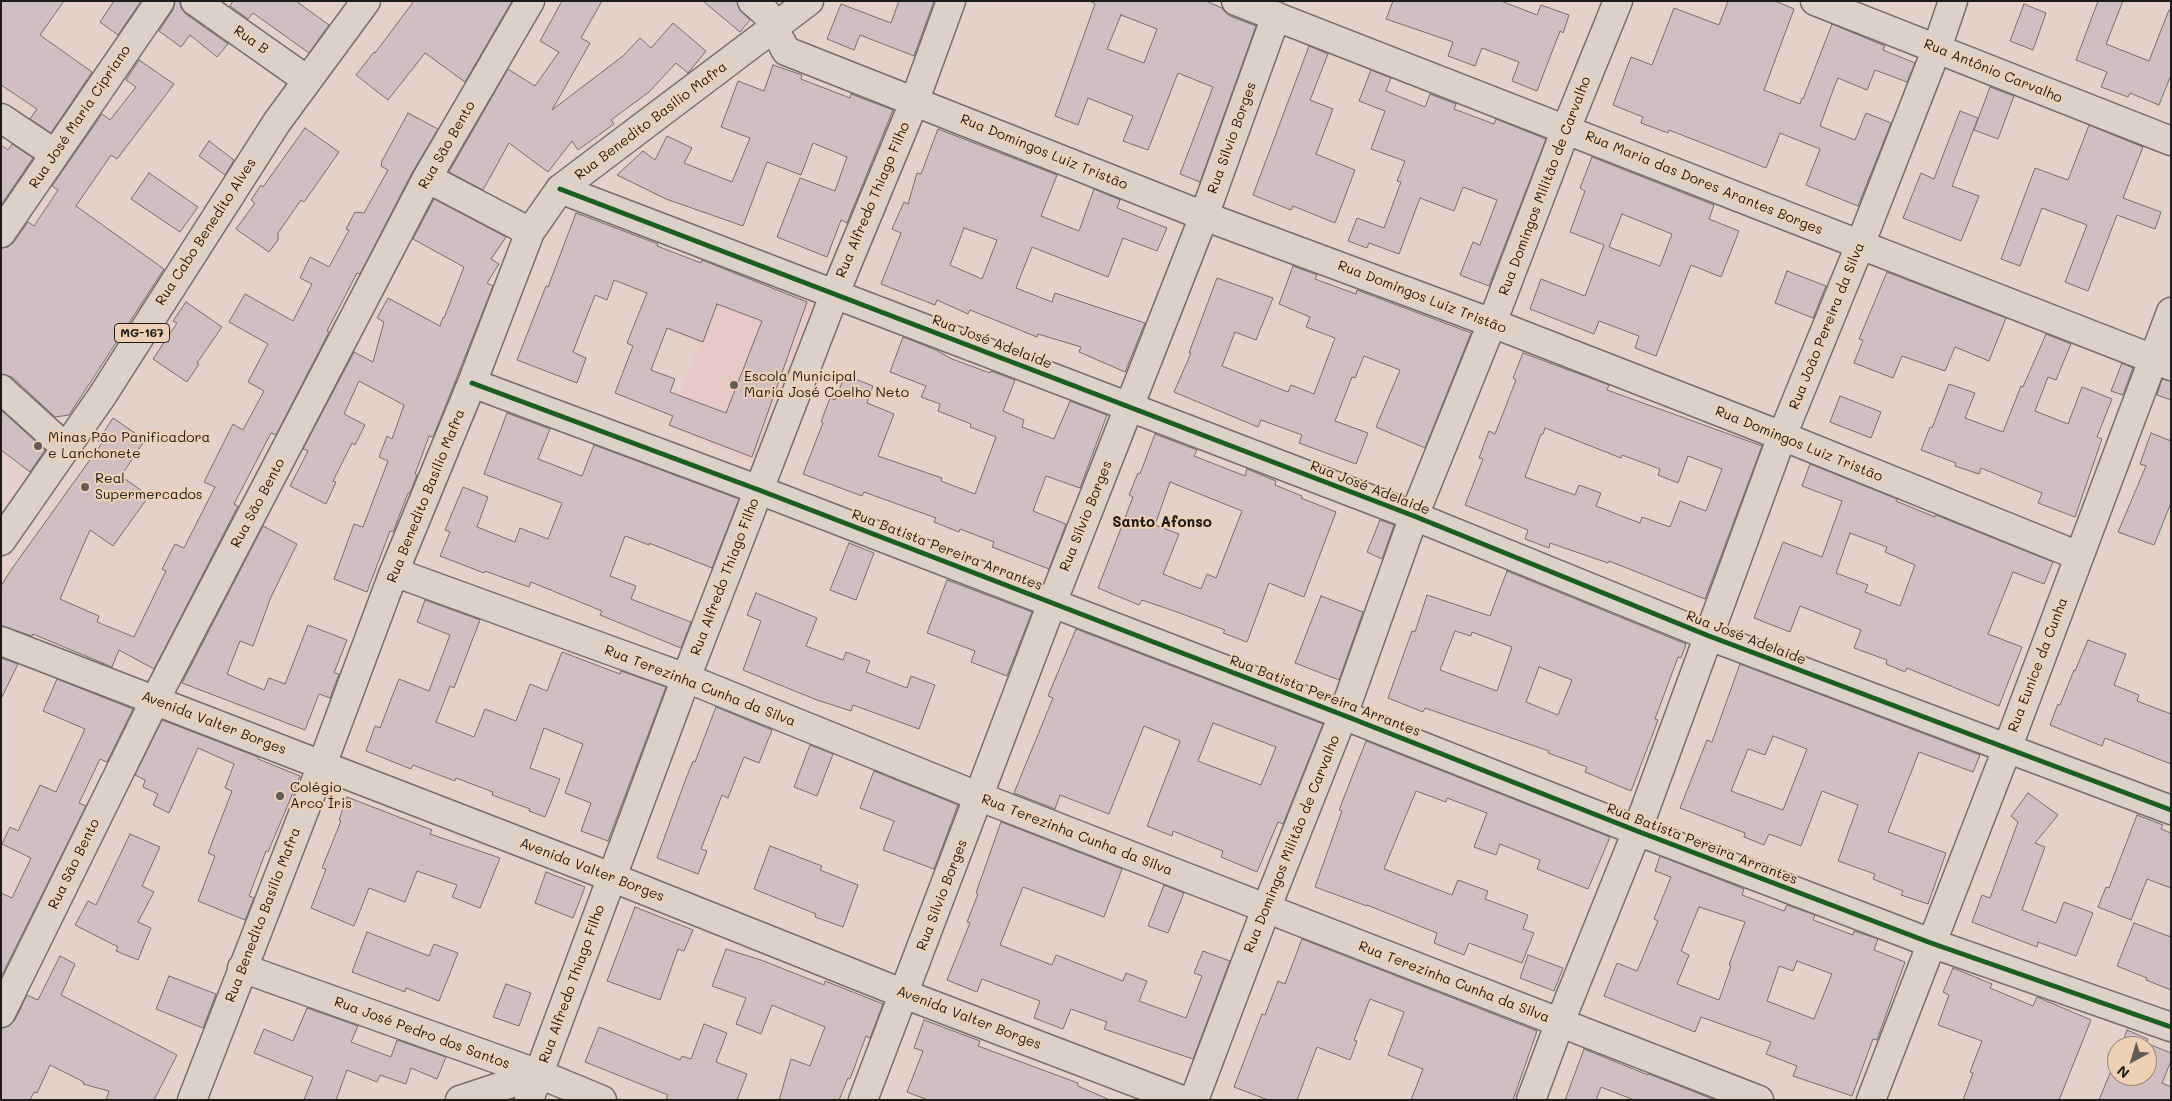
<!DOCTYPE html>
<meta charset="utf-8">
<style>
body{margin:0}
#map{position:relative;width:2172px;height:1101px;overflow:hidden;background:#e4d2ca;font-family:Mali,sans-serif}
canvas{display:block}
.frame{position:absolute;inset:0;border:2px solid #1c1c1c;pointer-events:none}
.north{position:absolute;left:2107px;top:1036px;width:50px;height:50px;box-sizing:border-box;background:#eed1b5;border:1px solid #9a8978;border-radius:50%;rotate:219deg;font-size:14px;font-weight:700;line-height:20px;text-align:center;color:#1c1c1c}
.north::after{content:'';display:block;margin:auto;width:18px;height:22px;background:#625c59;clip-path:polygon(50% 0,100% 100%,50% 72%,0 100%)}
</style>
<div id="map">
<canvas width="2172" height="1101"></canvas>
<div class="frame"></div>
<div class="north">N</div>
</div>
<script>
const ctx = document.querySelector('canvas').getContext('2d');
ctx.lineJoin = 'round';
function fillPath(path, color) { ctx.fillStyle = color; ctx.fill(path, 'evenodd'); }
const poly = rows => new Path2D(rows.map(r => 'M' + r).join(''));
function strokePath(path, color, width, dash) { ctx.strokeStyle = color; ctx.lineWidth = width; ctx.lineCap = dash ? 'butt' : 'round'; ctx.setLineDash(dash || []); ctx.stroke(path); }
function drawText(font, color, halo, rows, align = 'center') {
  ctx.font = font + ' Mali,sans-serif'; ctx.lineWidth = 4; ctx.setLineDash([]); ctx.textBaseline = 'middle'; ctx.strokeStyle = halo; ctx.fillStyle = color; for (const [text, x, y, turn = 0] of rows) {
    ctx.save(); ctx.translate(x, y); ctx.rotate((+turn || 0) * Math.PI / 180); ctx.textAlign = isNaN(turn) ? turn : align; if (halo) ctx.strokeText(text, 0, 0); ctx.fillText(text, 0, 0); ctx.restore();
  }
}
fillPath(poly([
 [699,250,808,294,812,306,757,459,752,463,668,426,699,344,669,331]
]), '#e7cac7');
const building = poly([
 [1,1,64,1,40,35,92,72,51,133,30,119,37,109,1,85,1,1],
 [114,1,141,1,118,35,100,22,114,1],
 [175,1,180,1,181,8,186,14,228,44,217,57,190,35,181,47,159,31,173,10,175,1],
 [233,1,296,1,329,25,309,53,253,13,248,19,230,6,233,1],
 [414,1,512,1,465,82,425,53,388,100,356,75,374,52,375,53,414,1],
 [562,1,602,1,581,38,590,43,552,110,623,56,640,38,651,48,673,23,706,51,688,73,676,63,649,92,611,120,614,124,578,150,572,141,548,172,509,143,483,190,449,172,508,69,535,86,559,52,540,41,562,1],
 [703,1,737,1,742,12,750,20,740,32,703,1],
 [899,1,934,1,914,56,860,35,854,50,827,39,841,4,891,23,899,1],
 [1090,1,1206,1,1222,8,1225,12,1230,16,1256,26,1200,182,1180,174,1213,87,1178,73,1148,150,1123,141,1133,116,1088,98,1078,125,1055,116,1095,4,1090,1],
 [1121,15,1157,29,1144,63,1107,49,1121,15],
 [1393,1,1501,1,1537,15,1541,5,1569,15,1563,33,1560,31,1537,91,1512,81,1519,62,1482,48,1475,66,1448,56,1453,42,1386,19,1393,1],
 [1728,1,1775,1,1794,9,1764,90,1800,104,1802,98,1803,99,1832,24,1885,46,1883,50,1915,63,1907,82,1875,70,1867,90,1838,78,1835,85,1820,126,1855,140,1866,113,1891,123,1858,206,1806,185,1820,149,1780,133,1766,168,1669,130,1668,133,1641,123,1643,117,1613,105,1631,57,1652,65,1674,8,1719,25,1728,1],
 [2098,1,2123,1,2106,44,2149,61,2169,10,2171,10,2171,75,2159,105,2130,93,2128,97,2101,87,2107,72,2076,60,2098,1],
 [2024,4,2046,13,2033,50,2010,41,2024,4],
 [1309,46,1328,54,1310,100,1333,109,1316,154,1355,170,1335,223,1293,206,1291,210,1253,195,1309,46],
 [139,60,174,84,117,159,111,155,76,206,164,269,69,415,55,417,12,377,1,374,1,248,8,247,14,242,28,222,34,226,58,190,52,186,102,114,110,120,136,87,126,80,139,60],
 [773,65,802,75,801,79,850,98,851,94,893,110,847,223,841,220,827,257,777,237,800,178,835,191,847,157,813,143,801,175,767,162,743,226,666,199,617,175,643,151,655,160,667,136,692,148,684,163,732,182,750,138,721,127,738,81,764,91,773,65],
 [1371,70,1391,78,1386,91,1425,107,1430,94,1456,104,1454,109,1494,124,1496,119,1546,139,1489,286,1460,275,1473,242,1480,245,1497,200,1463,187,1454,211,1420,198,1399,254,1369,243,1367,248,1348,241,1357,218,1384,228,1401,182,1397,181,1405,161,1371,149,1385,111,1359,101,1371,70],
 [1990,87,2014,96,1998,139,1974,130,1990,87],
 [1960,111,1978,118,1952,186,1979,196,1961,241,1903,218,1921,173,1934,179,1960,111],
 [408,113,438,129,413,171,360,274,357,273,327,331,329,332,276,435,271,433,234,504,238,506,154,669,119,650,112,667,33,634,32,636,1,626,1,586,11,570,102,443,98,441,113,418,145,440,121,476,149,496,113,546,90,530,60,599,99,616,97,622,134,637,166,571,162,569,175,544,184,548,215,487,204,482,233,424,243,430,264,391,248,382,268,344,229,322,245,294,293,321,312,284,300,278,310,257,329,267,349,230,346,229,355,212,364,213,388,170,381,166,382,161,408,113],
 [2089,125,2143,147,2123,198,2161,212,2155,229,2117,215,2088,291,2065,282,2087,225,2042,208,2020,266,2001,259,2035,168,2068,180,2089,125],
 [305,128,339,152,304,202,301,200,278,233,278,240,269,252,236,229,255,203,251,200,261,185,263,187,305,128],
 [938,129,1057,175,1041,216,1079,231,1094,189,1120,200,1117,208,1167,228,1157,251,1123,238,1108,277,1032,247,1016,288,1052,302,1055,293,1145,323,1125,372,1079,352,1081,347,1038,334,1037,337,970,310,968,314,937,300,935,305,881,284,901,233,892,229,904,202,908,204,917,173,921,174,938,129],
 [964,228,997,240,982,279,950,265,964,228],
 [209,141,234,160,225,175,199,156,209,141],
 [12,144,33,158,1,205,1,145,8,150,12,144],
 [1592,157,1714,205,1709,219,1739,231,1721,277,1691,265,1656,356,1635,348,1639,336,1599,321,1594,334,1530,309,1541,279,1585,296,1604,245,1570,232,1585,191,1580,188,1592,157],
 [1622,214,1672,234,1660,266,1609,247,1622,214],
 [149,173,198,207,180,232,131,199,149,173],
 [434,199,506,237,491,259,499,264,487,283,493,286,457,377,433,437,429,436,415,474,417,475,410,493,408,493,393,532,390,531,367,592,334,579,354,524,363,527,388,461,379,457,387,436,392,439,404,405,359,381,344,414,365,425,355,445,352,443,333,481,336,482,326,504,290,486,308,451,303,449,354,352,373,362,384,322,377,318,388,298,440,326,443,317,444,318,464,267,413,239,434,199],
 [576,213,658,244,657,246,701,263,702,260,807,302,752,457,669,425,673,416,615,393,633,346,627,343,647,293,614,280,607,300,595,295,573,352,586,358,577,383,517,360,546,286,548,287,576,213],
 [717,304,762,321,726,413,670,392,675,379,651,370,667,328,703,342,717,304],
 [1293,266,1317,275,1315,279,1356,294,1357,290,1471,333,1425,448,1376,427,1400,370,1364,356,1355,378,1352,377,1335,421,1368,433,1356,464,1299,443,1302,435,1261,420,1258,427,1174,392,1191,353,1189,353,1217,278,1273,298,1256,340,1235,332,1222,366,1288,392,1291,385,1314,394,1335,338,1306,327,1310,317,1279,304,1293,266],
 [1787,271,1826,286,1813,318,1775,303,1787,271],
 [1887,272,2006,318,1989,361,1955,347,1945,371,1902,356,1893,378,1854,363,1863,340,1859,339,1887,272],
 [186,302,222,327,197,363,199,364,187,382,153,359,177,323,173,321,186,302],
 [2046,334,2071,344,2056,380,2048,377,2035,411,2068,424,2082,387,2112,399,2097,437,2102,439,2075,517,2038,503,2042,493,1981,468,1979,474,1955,466,1956,463,1921,450,1930,427,1932,428,1949,384,1975,393,1965,418,2003,432,2021,386,2023,387,2046,334],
 [903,337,936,350,952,359,990,373,991,371,1015,380,1003,411,1024,420,1022,427,1054,439,1070,401,1107,415,1080,488,1046,476,1033,511,1066,524,1049,569,992,547,994,542,960,529,959,532,934,522,936,518,864,492,862,496,803,474,823,423,821,422,830,398,835,400,845,375,873,386,867,403,894,414,878,456,942,478,941,481,975,494,996,437,970,427,971,424,938,411,940,404,921,397,926,386,890,372,903,337],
 [1523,353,1609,385,1607,390,1762,446,1705,599,1609,561,1608,563,1550,543,1549,548,1525,539,1528,530,1465,505,1483,459,1479,458,1489,431,1495,434,1516,380,1513,378,1523,353],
 [1545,428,1621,458,1622,455,1660,469,1658,475,1678,483,1688,456,1722,469,1706,511,1680,501,1670,527,1642,517,1640,523,1596,506,1601,493,1579,485,1575,495,1525,477,1541,434,1543,434,1545,428],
 [2122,363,2133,368,2123,395,2111,391,2122,363],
 [2162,379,2171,381,2171,400,2157,395,2162,379],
 [1840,396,1881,412,1871,438,1830,422,1840,396],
 [1,410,45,450,30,472,1,450,1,410],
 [507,413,550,429,538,459,582,476,594,445,739,499,712,568,649,543,649,545,625,536,610,576,636,586,631,599,691,622,681,648,600,615,602,611,531,582,529,587,485,571,484,573,440,556,450,532,445,530,463,487,488,497,477,527,515,542,520,528,548,539,562,503,484,474,507,413],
 [2151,433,2171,441,2171,503,2154,545,2118,532,2146,466,2140,464,2151,433],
 [1155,434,1197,450,1194,456,1245,476,1247,469,1276,481,1275,485,1302,496,1301,498,1336,512,1304,597,1269,583,1247,642,1223,633,1225,630,1177,612,1142,600,1139,605,1098,588,1133,497,1129,495,1138,473,1140,474,1155,434],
 [1170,482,1242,511,1216,578,1207,574,1201,589,1163,574,1179,534,1155,525,1170,482],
 [1810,464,1897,499,1896,501,1935,517,1936,515,2053,562,2044,584,2013,572,1988,634,2022,647,1999,706,1907,668,1905,672,1886,664,1887,660,1854,648,1861,630,1800,606,1790,632,1754,618,1783,542,1822,557,1842,501,1802,486,1810,464],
 [1850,533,1887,547,1885,552,1915,565,1900,606,1865,592,1868,585,1836,573,1850,533],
 [1380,520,1394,525,1382,559,1367,552,1380,520],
 [263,526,297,544,271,597,253,646,240,641,227,674,264,690,269,678,285,684,308,625,347,640,334,673,339,674,330,698,319,694,305,730,182,683,263,526],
 [849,543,874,553,856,600,830,590,849,543],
 [1507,571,1686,644,1681,658,1678,657,1655,719,1658,720,1631,791,1585,772,1587,767,1548,753,1549,751,1425,708,1423,712,1388,698,1412,631,1415,632,1427,595,1490,616,1507,571],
 [1455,631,1471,636,1472,632,1512,647,1497,691,1440,670,1455,631],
 [1539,667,1572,680,1558,715,1526,702,1539,667],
 [947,580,1032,612,1007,676,971,662,975,651,927,633,947,580],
 [756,593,817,618,806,646,843,660,846,652,870,661,866,672,907,688,911,676,935,685,919,729,853,705,851,711,817,700,743,670,761,621,747,615,756,593],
 [1321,596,1363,612,1339,680,1295,663,1321,596],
 [425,600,480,620,454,688,450,686,436,722,474,737,485,709,516,721,530,684,547,691,562,652,620,674,621,671,666,687,608,841,581,831,591,803,565,793,583,744,544,728,530,768,560,779,545,817,529,811,530,809,492,795,493,792,456,778,455,781,413,765,411,769,366,751,375,726,380,728,399,679,429,691,450,635,417,622,425,600],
 [1076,629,1323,724,1283,824,1278,822,1257,872,1221,857,1223,851,1173,831,1172,836,1147,826,1180,741,1144,726,1109,814,1060,795,1055,809,1014,793,1053,698,1048,696,1076,629],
 [1213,723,1276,747,1261,785,1198,761,1213,723],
 [2088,640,2126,654,2114,685,2139,695,2137,701,2171,714,2171,764,2105,738,2102,746,2050,725,2058,704,2060,705,2074,670,2075,671,2088,640],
 [1,658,18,664,1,699,1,658],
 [1740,664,1980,755,1973,772,1919,752,1888,832,1946,853,1928,904,1901,895,1903,891,1873,879,1875,874,1838,861,1858,805,1822,791,1801,846,1769,834,1764,845,1744,837,1745,833,1680,808,1707,740,1712,742,1740,664],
 [1773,736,1807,749,1783,810,1731,791,1748,749,1765,755,1773,736],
 [57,679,133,709,107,762,100,759,79,803,86,806,1,977,1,893,12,898,31,858,2,844,10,827,18,831,40,785,56,792,85,729,43,711,57,679],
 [716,707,772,730,759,763,744,757,728,798,722,795,701,849,707,851,698,874,657,858,685,781,693,761,695,762,716,707],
 [162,720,258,757,258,759,300,776,268,852,266,851,249,896,254,898,245,920,198,901,215,856,208,853,232,791,225,788,234,764,198,748,169,813,153,805,158,794,143,787,145,780,135,775,162,720],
 [1366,741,1610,837,1588,889,1537,869,1540,860,1500,844,1496,855,1474,847,1487,813,1447,798,1446,802,1416,791,1384,869,1452,895,1458,880,1488,891,1485,899,1528,915,1523,929,1534,933,1522,963,1469,943,1464,955,1434,943,1437,933,1367,905,1367,906,1315,887,1342,811,1339,810,1366,741],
 [810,745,833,754,817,796,794,787,810,745],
 [874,771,958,805,934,869,883,850,894,821,860,808,874,771],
 [2028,793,2058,815,2035,843,2045,847,2022,910,2056,923,2064,902,2093,913,2076,956,2038,942,2037,947,1972,922,1982,895,1990,898,2018,822,2011,816,2028,793],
 [347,797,432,830,430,834,500,858,480,908,452,897,457,885,417,871,405,902,369,888,354,926,311,908,326,869,322,868,341,821,339,820,347,797],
 [2137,815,2163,825,2161,829,2171,833,2171,888,2147,879,2131,920,2098,907,2106,887,2109,888,2137,815],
 [1001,822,1122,869,1104,917,1023,887,1000,945,1052,965,1056,955,1123,981,1126,973,1147,981,1139,1001,1186,1018,1202,976,1194,973,1203,951,1230,961,1193,1059,1104,1029,1107,1022,1071,1009,1063,1029,1034,1018,1040,1001,982,979,977,992,947,980,970,923,967,922,978,894,976,893,1001,822],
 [130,834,160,847,142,886,154,892,138,922,151,928,138,960,116,951,118,947,75,925,88,901,96,905,130,834],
 [770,846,822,866,820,870,858,885,843,927,815,917,816,914,754,889,770,846],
 [1660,856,1744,889,1742,895,1784,911,1787,905,1815,915,1813,920,1853,935,1854,931,1878,939,1874,950,1905,962,1877,1040,1873,1039,1852,1096,1793,1076,1797,1066,1766,1054,1771,1042,1701,1017,1695,1032,1604,996,1617,963,1637,971,1658,921,1654,919,1671,877,1655,871,1660,856],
 [1699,907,1745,922,1729,965,1731,966,1719,1000,1677,984,1689,955,1681,951,1699,907],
 [1797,961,1832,974,1814,1019,1767,1001,1779,966,1793,971,1797,961],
 [546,872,585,887,573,918,535,903,546,872],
 [1164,885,1184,893,1168,933,1148,926,1164,885],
 [635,907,693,930,684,951,678,949,660,1000,607,981,635,907],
 [2134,923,2171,937,2171,990,2146,980,2147,978,2117,966,2134,923],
 [367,932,429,956,434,944,458,953,439,1001,406,988,405,992,352,972,367,932],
 [1302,939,1537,1031,1513,1100,1411,1100,1423,1069,1388,1055,1404,1012,1370,999,1354,1040,1357,1041,1350,1060,1317,1047,1297,1100,1268,1100,1234,1087,1262,1014,1265,1015,1278,981,1285,984,1302,939],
 [726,949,761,960,824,985,825,981,883,1004,870,1038,866,1036,850,1079,848,1078,839,1100,779,1100,791,1059,810,1066,825,1027,772,1005,761,1034,736,1024,746,998,712,986,726,949],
 [1528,955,1563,968,1554,991,1520,978,1528,955],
 [60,956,75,964,61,995,177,1055,154,1100,106,1100,109,1091,83,1084,84,1082,50,1065,37,1093,34,1092,30,1100,1,1100,1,1028,9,1026,15,1020,27,995,38,1000,60,956],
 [1953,968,1992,984,1990,988,2033,1006,2037,997,2091,1020,2059,1100,1963,1100,1973,1073,1970,1072,1982,1041,1938,1025,1949,995,1943,992,1953,968],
 [169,976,216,994,203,1028,156,1009,169,976],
 [506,984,531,993,519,1026,493,1017,506,984],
 [307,1008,358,1026,351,1042,391,1057,397,1040,446,1057,437,1079,411,1068,406,1084,380,1075,377,1082,347,1070,336,1100,304,1100,313,1077,254,1053,264,1029,293,1041,307,1008],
 [924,1020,980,1041,978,1046,1078,1083,1078,1086,1110,1100,928,1100,907,1092,923,1051,914,1048,924,1020],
 [704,1024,727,1033,716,1062,747,1074,737,1100,666,1100,668,1095,585,1062,599,1027,680,1060,682,1056,691,1059,704,1024],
 [2127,1030,2148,1039,2146,1043,2171,1053,2171,1061,2162,1083,2171,1087,2171,1100,2099,1100,2117,1056,2117,1076,2147,1076,2147,1046,2121,1046,2127,1030],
 [1584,1049,1648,1075,1649,1074,1715,1100,1634,1100,1601,1087,1596,1100,1565,1100,1584,1049]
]);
fillPath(building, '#cfbfc2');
strokePath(building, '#766e6a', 1);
const minor = poly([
 [195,1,307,80],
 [752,1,766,13,786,51,1204,216,1492,323,1782,436,2079,556],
 [1236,1,2171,366],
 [1815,1,2171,141],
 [1,118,55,154],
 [427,178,530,232],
 [560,189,1414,516,1709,636,2171,810],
 [1,233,160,1],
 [472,383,759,490,1343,715,1637,831,1931,943,2171,1027],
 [1,389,66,448],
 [394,572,686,678,980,797,1759,1100],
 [1,641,611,877,904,994,1182,1100],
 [242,968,539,1074,602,1100],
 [1,1013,155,700,427,178,530,1],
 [192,1100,322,765,394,572,472,383,530,232,560,189,809,1],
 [460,1100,539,1074],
 [529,1100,686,678,835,293,915,100,951,1],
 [863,1100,1052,603,1204,216,1276,16],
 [1194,1100,1266,909,1343,715,1414,516,1492,323,1566,129,1618,1],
 [1531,1100,1560,1022,1637,831,1782,436,1860,245,1937,48,1953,1],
 [1871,1100,2007,749,2171,312]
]);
const major = poly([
 [1,541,102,396,277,122,366,1]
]);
strokePath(minor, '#766e6a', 31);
strokePath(major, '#766e6a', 31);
strokePath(minor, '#dcd1c8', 28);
strokePath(major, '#dcd1c8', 28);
strokePath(poly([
 [560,189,1414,516,1709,636,2171,810],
 [472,383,759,490,1343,715,1637,831,1931,943,2171,1027]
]), '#1b5e20', 5);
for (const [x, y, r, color] of [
 [734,385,5,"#625c59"],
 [38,446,5,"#625c59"],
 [85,487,5,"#625c59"],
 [280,796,5,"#625c59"]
]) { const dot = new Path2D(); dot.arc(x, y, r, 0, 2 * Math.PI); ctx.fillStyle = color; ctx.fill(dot); strokePath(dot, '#eed1b5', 2); }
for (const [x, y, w] of [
 [142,333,55]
]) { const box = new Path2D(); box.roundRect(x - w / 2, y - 9.5, w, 19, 4); ctx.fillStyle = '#eed1b5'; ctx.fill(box); strokePath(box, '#1c1c1c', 1); }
drawText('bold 12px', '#1c1c1c', null, [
 ["MG-167",142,333]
]);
drawText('14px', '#1c1c1c', '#eed1b5', [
 ["Rua B",251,40,35],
 ["Rua Antônio Carvalho",1993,71,22],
 ["Rua José Maria Cipriano",80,117,-56],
 ["Rua Benedito Basílio Mafra",651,121,-37],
 ["Rua Sílvio Borges",1232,138,-70],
 ["Rua São Bento",447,145,-60],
 ["Rua Domingos Luiz Tristão",1044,152,22],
 ["Rua Maria das Dores Arantes Borges",1704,183,22],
 ["Rua Domingos Militão de Carvalho",1545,186,-69],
 ["Rua Alfredo Thiago Filho",873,200,-67],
 ["Rua Cabo Benedito Alves",206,232,-57],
 ["Rua Domingos Luiz Tristão",1422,297,21],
 ["Rua João Pereira da Silva",1827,326,-68],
 ["Rua José Adelaide",992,342,21],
 ["Rua Domingos Luiz Tristão",1799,444,22],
 ["Rua José Adelaide",1370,488,21],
 ["Rua Benedito Basílio Mafra",426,496,-68],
 ["Rua São Bento",258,503,-62],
 ["Rua Sílvio Borges",1086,516,-68],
 ["Rua Batista Pereira Arrantes",947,550,21],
 ["Rua Alfredo Thiago Filho",725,577,-69],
 ["Rua José Adelaide",1746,638,21],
 ["Rua Eunice da Cunha",2038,665,-69],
 ["Rua Terezinha Cunha da Silva",700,686,21],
 ["Rua Batista Pereira Arrantes",1325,696,21],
 ["Avenida Valter Borges",214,723,21],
 ["Rua Terezinha Cunha da Silva",1077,835,21],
 ["Rua Domingos Militão de Carvalho",1292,844,-68],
 ["Rua Batista Pereira Arrantes",1702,844,21],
 ["Rua São Bento",74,864,-64],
 ["Avenida Valter Borges",592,870,21],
 ["Rua Sílvio Borges",942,895,-69],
 ["Rua Benedito Basílio Mafra",263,915,-69],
 ["Rua Terezinha Cunha da Silva",1454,982,21],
 ["Rua Alfredo Thiago Filho",572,984,-70],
 ["Avenida Valter Borges",969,1018,21],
 ["Rua José Pedro dos Santos",422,1033,20]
]);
drawText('14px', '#1c1c1c', '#eed1b5', [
 ["Escola Municipal",744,377],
 ["Maria José Coelho Neto",744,393],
 ["Minas Pão Panificadora",48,438],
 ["e Lanchonete",48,454],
 ["Real",95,479],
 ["Supermercados",95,495],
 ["Colégio",290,788],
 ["Arco Íris",290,804]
], 'left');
drawText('bold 15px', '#1c1c1c', '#eed1b5', [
 ["Santo Afonso",1162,522]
]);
</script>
